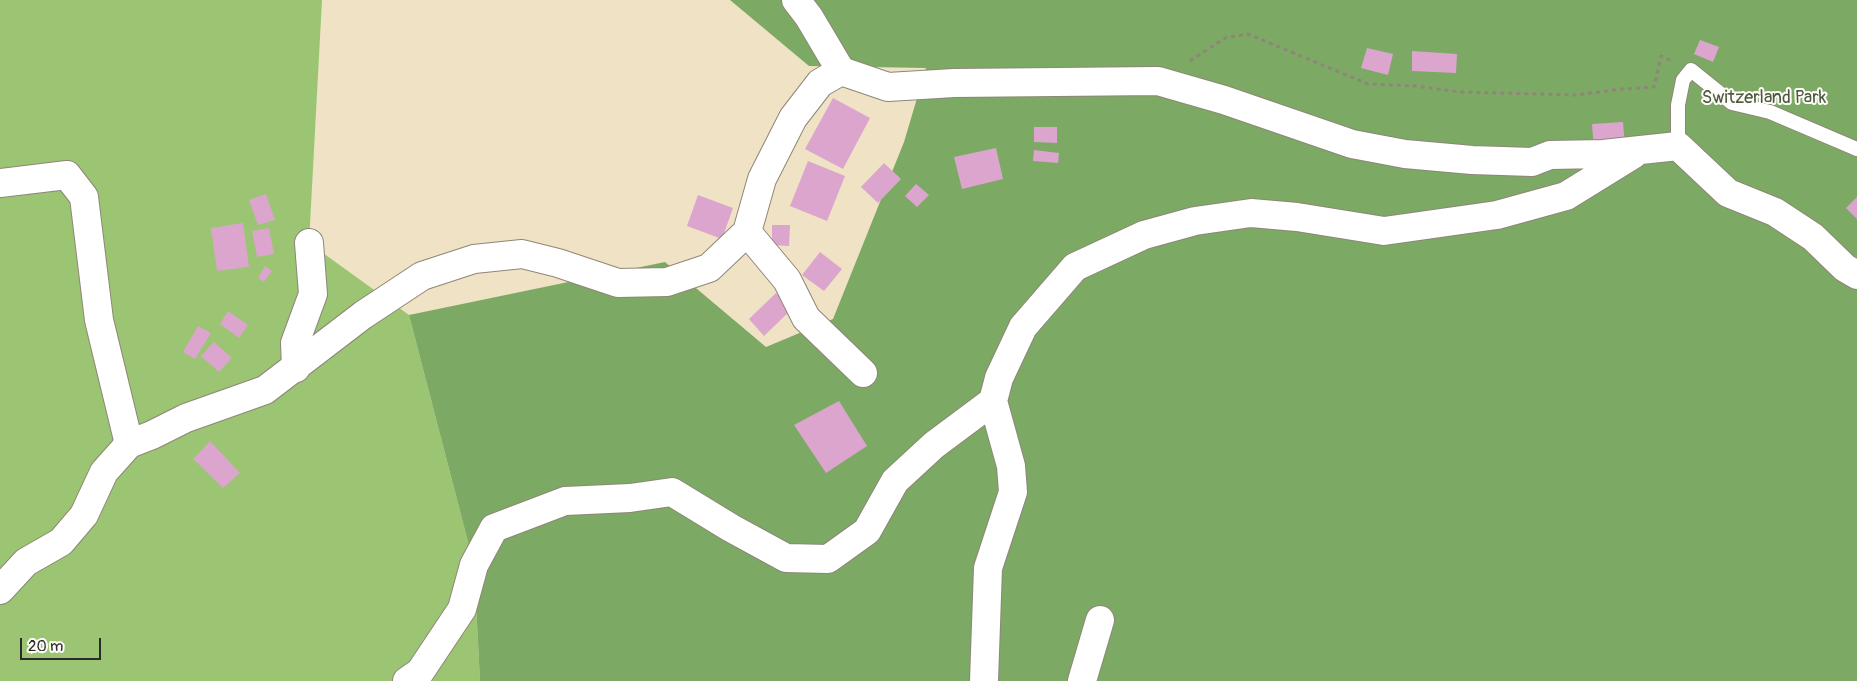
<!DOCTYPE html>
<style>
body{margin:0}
#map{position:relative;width:1857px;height:681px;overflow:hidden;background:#f0e2c4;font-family:Pangolin,sans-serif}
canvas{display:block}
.scale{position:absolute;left:20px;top:638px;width:81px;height:22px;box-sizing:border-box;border:2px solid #2b2b2b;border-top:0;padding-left:6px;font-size:15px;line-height:18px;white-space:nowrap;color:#2b2b2b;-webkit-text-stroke:4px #fdfcf7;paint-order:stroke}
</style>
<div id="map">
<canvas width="1857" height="681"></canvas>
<div class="scale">20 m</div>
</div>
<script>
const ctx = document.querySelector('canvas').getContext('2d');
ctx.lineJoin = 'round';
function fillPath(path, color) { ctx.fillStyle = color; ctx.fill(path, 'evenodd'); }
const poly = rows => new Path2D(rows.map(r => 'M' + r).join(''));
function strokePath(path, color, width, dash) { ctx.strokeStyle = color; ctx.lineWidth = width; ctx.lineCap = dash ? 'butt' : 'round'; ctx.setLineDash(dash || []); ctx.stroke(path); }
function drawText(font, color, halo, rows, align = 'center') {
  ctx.font = font + ' Pangolin,sans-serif'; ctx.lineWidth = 4; ctx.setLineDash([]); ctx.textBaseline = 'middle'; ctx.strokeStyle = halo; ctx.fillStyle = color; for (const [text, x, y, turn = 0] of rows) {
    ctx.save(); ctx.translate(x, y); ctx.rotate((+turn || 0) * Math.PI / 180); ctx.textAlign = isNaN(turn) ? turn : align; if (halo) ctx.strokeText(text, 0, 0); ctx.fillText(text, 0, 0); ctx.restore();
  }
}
fillPath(poly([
 [0,0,322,0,309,243,409,315,474,565,480,681,0,681]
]), '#9bc572');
fillPath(poly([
 [730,0,1857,0,1857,681,480,681,474,565,409,315,665,262,766,347,833,319,904,142,926,68,809,66]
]), '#7caa64');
fillPath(poly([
 [1700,40,1719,47,1713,62,1694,54],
 [1367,48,1393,54,1388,75,1361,68],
 [1412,51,1457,54,1456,73,1412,71],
 [833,98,870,118,843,169,805,149],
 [1623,122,1625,147,1594,150,1592,124],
 [1034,127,1057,127,1057,143,1034,142],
 [996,148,1003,179,962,189,954,157],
 [1034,150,1059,153,1058,163,1033,161],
 [808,161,845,176,827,221,790,206],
 [884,163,901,179,878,203,861,187],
 [916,184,929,195,917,207,905,196],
 [266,194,275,220,258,225,249,200],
 [698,195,733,208,722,239,687,226],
 [1857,197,1857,219,1846,208],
 [243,223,249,267,217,271,211,228],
 [772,225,790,225,789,246,772,245],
 [269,228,274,254,257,257,252,231],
 [820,252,842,269,824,291,802,275],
 [265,266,272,271,264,282,258,278],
 [776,293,792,309,764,336,749,319],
 [228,311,248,325,239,338,220,324],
 [198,326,211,333,195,359,183,352],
 [214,342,232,358,219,372,201,356],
 [839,401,867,446,826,473,794,425],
 [210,441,240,473,223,488,193,459]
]), '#dba5ce');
const lane = poly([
 [1678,146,1678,105,1683,80,1691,70,1732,103,1770,112,1857,149]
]);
const street = poly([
 [841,71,888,87,954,83,1158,81,1224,100,1352,144,1405,154,1472,160,1532,162,1550,155,1603,154,1678,146,1728,193,1775,212,1813,237,1845,268,1857,275],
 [0,183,67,175,84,197,99,320,129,444],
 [747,232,787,280,806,318,863,373],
 [296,368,295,343,313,294,309,243],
 [407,681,420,672,462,609,474,565,494,528,565,501,630,498,672,492,731,528,786,558,828,559,867,531,895,481,934,445,993,401],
 [984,681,988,568,1013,492,1011,466,993,401,999,378,1023,327,1075,267,1144,235,1195,221,1251,213,1297,217,1384,231,1497,215,1566,196,1634,154],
 [1082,681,1100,620]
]);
const secondary = poly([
 [0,590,26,562,61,542,84,515,104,472,129,444,152,435,186,418,265,390,363,315,422,276,474,259,522,254,558,263,618,283,667,282,709,268,747,232,762,179,793,118,820,83,841,71,809,17,796,0]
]);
strokePath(lane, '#8e8678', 16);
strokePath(street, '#8e8678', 30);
strokePath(secondary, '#8e8678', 30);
strokePath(poly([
 [1190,61,1225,38,1248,34,1368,84,1416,86,1459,92,1577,95,1622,89,1654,87,1661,56,1672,61]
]), '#8e8678', 3, [4, 4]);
strokePath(lane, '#fff', 14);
strokePath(street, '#fff', 28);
strokePath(secondary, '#fff', 28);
drawText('18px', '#4d5940', '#fdfcf7', [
 ["Switzerland Park",1764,98]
]);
</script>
